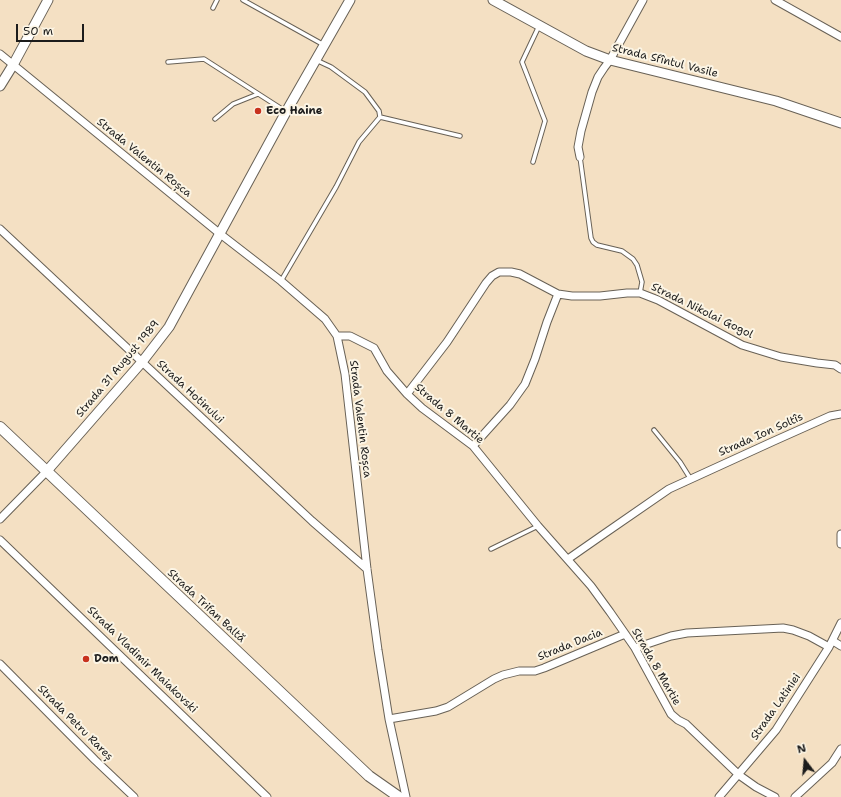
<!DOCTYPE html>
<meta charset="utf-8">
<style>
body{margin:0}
#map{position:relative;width:841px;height:797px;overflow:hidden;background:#f4e0c3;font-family:"Shantell Sans",sans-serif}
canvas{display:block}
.north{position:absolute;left:785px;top:741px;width:40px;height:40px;-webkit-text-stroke:3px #fcf5e5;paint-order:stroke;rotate:344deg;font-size:11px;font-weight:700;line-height:16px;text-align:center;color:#1c1c1c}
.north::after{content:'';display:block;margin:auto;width:14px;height:18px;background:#1c1c1c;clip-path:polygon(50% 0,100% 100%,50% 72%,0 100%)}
.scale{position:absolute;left:16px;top:24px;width:68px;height:18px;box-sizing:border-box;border:2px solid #1c1c1c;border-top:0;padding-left:5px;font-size:12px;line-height:14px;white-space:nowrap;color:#1c1c1c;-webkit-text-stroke:3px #fcf5e5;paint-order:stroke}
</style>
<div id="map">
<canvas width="841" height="797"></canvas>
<div class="north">N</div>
<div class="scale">50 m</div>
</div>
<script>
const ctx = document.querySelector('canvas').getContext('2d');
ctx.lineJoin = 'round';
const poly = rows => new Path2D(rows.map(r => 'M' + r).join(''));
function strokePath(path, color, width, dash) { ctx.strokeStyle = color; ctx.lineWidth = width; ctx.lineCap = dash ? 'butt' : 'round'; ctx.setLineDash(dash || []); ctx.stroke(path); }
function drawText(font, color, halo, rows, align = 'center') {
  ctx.font = font + ' "Shantell Sans",sans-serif'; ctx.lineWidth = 4; ctx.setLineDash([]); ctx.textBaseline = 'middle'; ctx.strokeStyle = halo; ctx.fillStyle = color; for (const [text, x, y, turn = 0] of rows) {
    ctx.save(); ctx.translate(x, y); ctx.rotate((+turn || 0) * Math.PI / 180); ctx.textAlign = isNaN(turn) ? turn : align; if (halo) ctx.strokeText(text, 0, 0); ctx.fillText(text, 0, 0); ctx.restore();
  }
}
const service = poly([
 [243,0,324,45],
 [213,8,217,0],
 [168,62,204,59,285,111],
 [380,117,460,136],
 [215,119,233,104,258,94],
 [580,157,591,238,593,242,597,245,622,251,633,259,637,265,642,282,640,293],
 [533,162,545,121,522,62,539,26],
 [281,281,336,187,359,142,380,117,379,111,365,92,331,67,316,60],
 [654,430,680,462,690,478],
 [491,549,538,526]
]);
const minor = poly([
 [775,0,841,37],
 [0,54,219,233,281,281,325,319,337,336,345,374,367,569,378,650,389,719,406,797],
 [580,157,578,147,581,131,592,92,598,77,604,68,610,60,643,0],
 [0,229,312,521,367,569],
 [337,336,350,336,374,348,387,371,407,394,422,408,473,446,538,526,591,586,610,612,635,648,671,714,678,720,686,724,739,775,756,787,775,797],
 [407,394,447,342,486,283,492,276,499,272,511,272,520,274,558,294,572,296,600,296,627,293,640,293,658,300,742,345,781,357,817,363,835,365,841,369],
 [473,446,510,405,525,384,535,359,547,322,558,294],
 [0,519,46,472],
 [841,534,841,544],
 [0,540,267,797],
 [568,559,601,536,669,489,774,441,830,416,841,414],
 [833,641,841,646],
 [635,648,671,636,687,633,783,628,793,630,809,636,829,647],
 [0,664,95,760,134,797],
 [389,719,436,711,448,707,494,679,503,675,519,671,535,671,544,668,625,634],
 [719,797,776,730,829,647,841,623],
 [795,797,832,763,841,749]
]);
const tertiary = poly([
 [493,0,586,51,610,60,776,101,841,123],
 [0,86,13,65,48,0],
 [46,472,142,362,169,327,286,112,350,0]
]);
const secondary = poly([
 [0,427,369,776,399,797]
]);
strokePath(service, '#686156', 5.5);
strokePath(minor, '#686156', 9);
strokePath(tertiary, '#686156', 11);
strokePath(secondary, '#686156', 12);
strokePath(service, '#fff', 3.5);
strokePath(minor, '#fff', 7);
strokePath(tertiary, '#fff', 9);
strokePath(secondary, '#fff', 10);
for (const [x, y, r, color] of [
 [258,111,4,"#c8321e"],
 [86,659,4,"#c8321e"]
]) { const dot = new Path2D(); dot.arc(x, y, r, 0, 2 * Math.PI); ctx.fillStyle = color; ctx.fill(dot); strokePath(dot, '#fcf5e5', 1.5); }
drawText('11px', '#1c1c1c', '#fcf5e5', [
 ["Strada Sfîntul Vasile",665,61,14],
 ["Strada Valentin Roșca",144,158,39],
 ["Strada Nikolai Gogol",702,311,26],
 ["Strada 31 August 1989",118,369,-50],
 ["Strada Hotinului",190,392,43],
 ["Strada 8 Martie",449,414,40],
 ["Strada Valentin Roșca",360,419,83],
 ["Strada Ion Soltîs",761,435,-24],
 ["Strada Trifan Baltă",206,606,43],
 ["Strada Dacia",570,645,-22],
 ["Strada Vladimir Maiakovski",142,660,44],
 ["Strada 8 Martie",656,667,60],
 ["Strada Latiniei",776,707,-55],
 ["Strada Petru Rareș",75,723,45]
]);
drawText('bold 11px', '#1c1c1c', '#fcf5e5', [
 ["Eco Haine",266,111],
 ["Dom",94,659]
], 'left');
</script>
